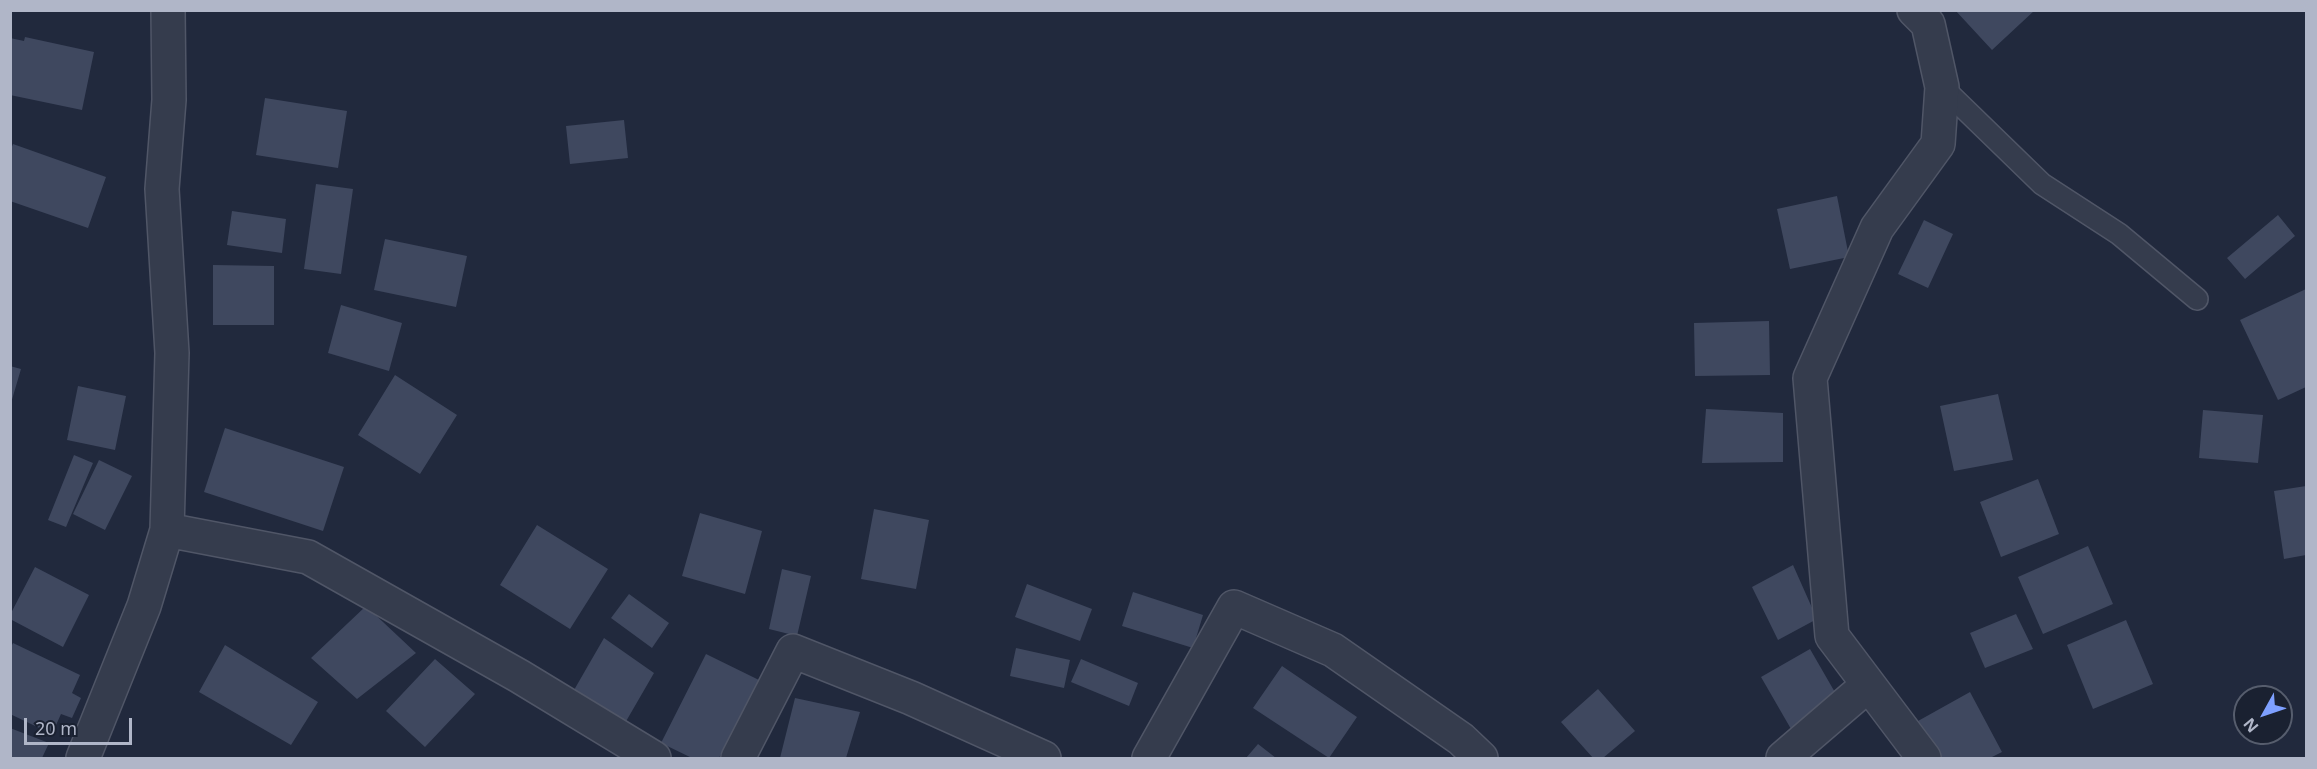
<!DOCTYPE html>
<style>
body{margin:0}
#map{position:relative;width:2317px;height:769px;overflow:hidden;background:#21293d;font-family:"Noto Sans",sans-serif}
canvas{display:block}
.frame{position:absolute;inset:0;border:12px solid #b0b6c8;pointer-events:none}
.north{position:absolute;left:2233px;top:685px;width:60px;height:60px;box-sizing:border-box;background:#1a2131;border:2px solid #565d6d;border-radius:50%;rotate:230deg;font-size:16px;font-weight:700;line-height:24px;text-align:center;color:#b0b6c8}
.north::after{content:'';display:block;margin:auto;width:21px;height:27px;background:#7ea0ff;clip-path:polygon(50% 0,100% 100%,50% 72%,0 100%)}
.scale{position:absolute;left:24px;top:718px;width:108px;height:27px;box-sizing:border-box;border:3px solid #b0b6c8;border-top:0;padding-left:8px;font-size:18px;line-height:21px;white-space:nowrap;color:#b0b6c8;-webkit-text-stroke:4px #1a2131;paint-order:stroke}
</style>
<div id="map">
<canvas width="2317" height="769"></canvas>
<div class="frame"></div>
<div class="north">N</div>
<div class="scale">20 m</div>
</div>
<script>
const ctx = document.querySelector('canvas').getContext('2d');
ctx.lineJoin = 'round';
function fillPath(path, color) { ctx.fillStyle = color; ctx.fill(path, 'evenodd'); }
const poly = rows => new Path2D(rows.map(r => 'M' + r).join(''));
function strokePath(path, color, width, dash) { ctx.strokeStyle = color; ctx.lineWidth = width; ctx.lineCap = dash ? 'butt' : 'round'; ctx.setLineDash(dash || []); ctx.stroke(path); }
fillPath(poly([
 [1955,10,2035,10,1992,50],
 [25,37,94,52,82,110,10,95,10,38,24,41],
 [265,98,347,111,338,168,256,155],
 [624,120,628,158,570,164,566,126],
 [13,144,106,177,88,228,10,201,10,151],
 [316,184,353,189,341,274,304,269],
 [1837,196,1849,257,1790,269,1777,209],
 [232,211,286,219,282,253,227,245],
 [2278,215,2295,236,2245,279,2227,258],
 [1924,220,1953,234,1928,288,1898,274],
 [385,239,467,256,456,307,374,290],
 [213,265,274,266,274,325,213,325],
 [2306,289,2306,387,2278,400,2240,320],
 [341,305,402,323,389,371,328,353],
 [1769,321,1770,375,1695,376,1694,323],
 [10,366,21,369,11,403,10,403],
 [395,375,457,415,420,474,358,435],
 [78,386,126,396,115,450,67,440],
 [1998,394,2013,460,1954,471,1940,406],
 [1706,409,1783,413,1783,462,1702,463],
 [2203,410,2263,415,2258,463,2199,458],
 [225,428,344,467,323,531,204,492],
 [74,455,93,463,66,527,48,520],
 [99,460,132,476,105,530,73,514],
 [2038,479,2059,534,2001,557,1980,502],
 [2306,486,2306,555,2284,559,2274,491],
 [874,509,929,520,916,589,861,579],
 [700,513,762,531,745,594,682,576],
 [537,525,608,569,570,629,500,585],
 [2088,546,2113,604,2043,634,2018,577],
 [1793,565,1817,619,1778,640,1752,587],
 [35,567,89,595,63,647,10,619,10,615],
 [782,569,811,576,797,636,769,629],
 [1027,584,1092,609,1080,641,1015,617],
 [1133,592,1203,615,1193,648,1122,626],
 [629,594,669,623,652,648,611,618],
 [366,606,416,653,357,699,311,658],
 [2016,614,2033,649,1985,668,1970,633],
 [2126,620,2153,684,2093,709,2067,645],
 [604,638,654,673,621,730,570,697],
 [13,643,80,675,72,693,81,698,72,718,61,714,52,734,10,714,10,649],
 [225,645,318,702,291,745,199,692],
 [1016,648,1070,660,1064,688,1010,676],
 [1810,649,1840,701,1791,729,1761,677],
 [706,654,759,680,719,758,692,758,661,743],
 [435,659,475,694,425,747,386,711],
 [1081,659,1138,683,1129,706,1071,682],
 [1282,666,1357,717,1329,758,1253,708],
 [1598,689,1635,731,1603,758,1593,758,1561,722],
 [1970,692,2002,752,1990,758,1939,758,1918,721],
 [795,698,860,712,846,758,780,758],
 [10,728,49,743,42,758,10,758],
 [1258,744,1276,758,1246,758]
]), '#3f485f');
const service = poly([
 [1942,87,2042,184,2119,234,2197,299]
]);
const minor = poly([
 [1914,10,1928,24,1942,87,1938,144,1877,228,1810,378,1832,636,1924,758],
 [167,530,308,557,519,676,654,758],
 [83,758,144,606,167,530,172,353,162,189,169,100,168,10],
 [738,758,793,651,911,698,1044,758],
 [1149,758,1234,607,1333,650,1461,739,1481,758],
 [1783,758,1868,685]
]);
strokePath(service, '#505667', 24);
strokePath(minor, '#505667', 36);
strokePath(service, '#353c4d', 21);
strokePath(minor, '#353c4d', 33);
</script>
